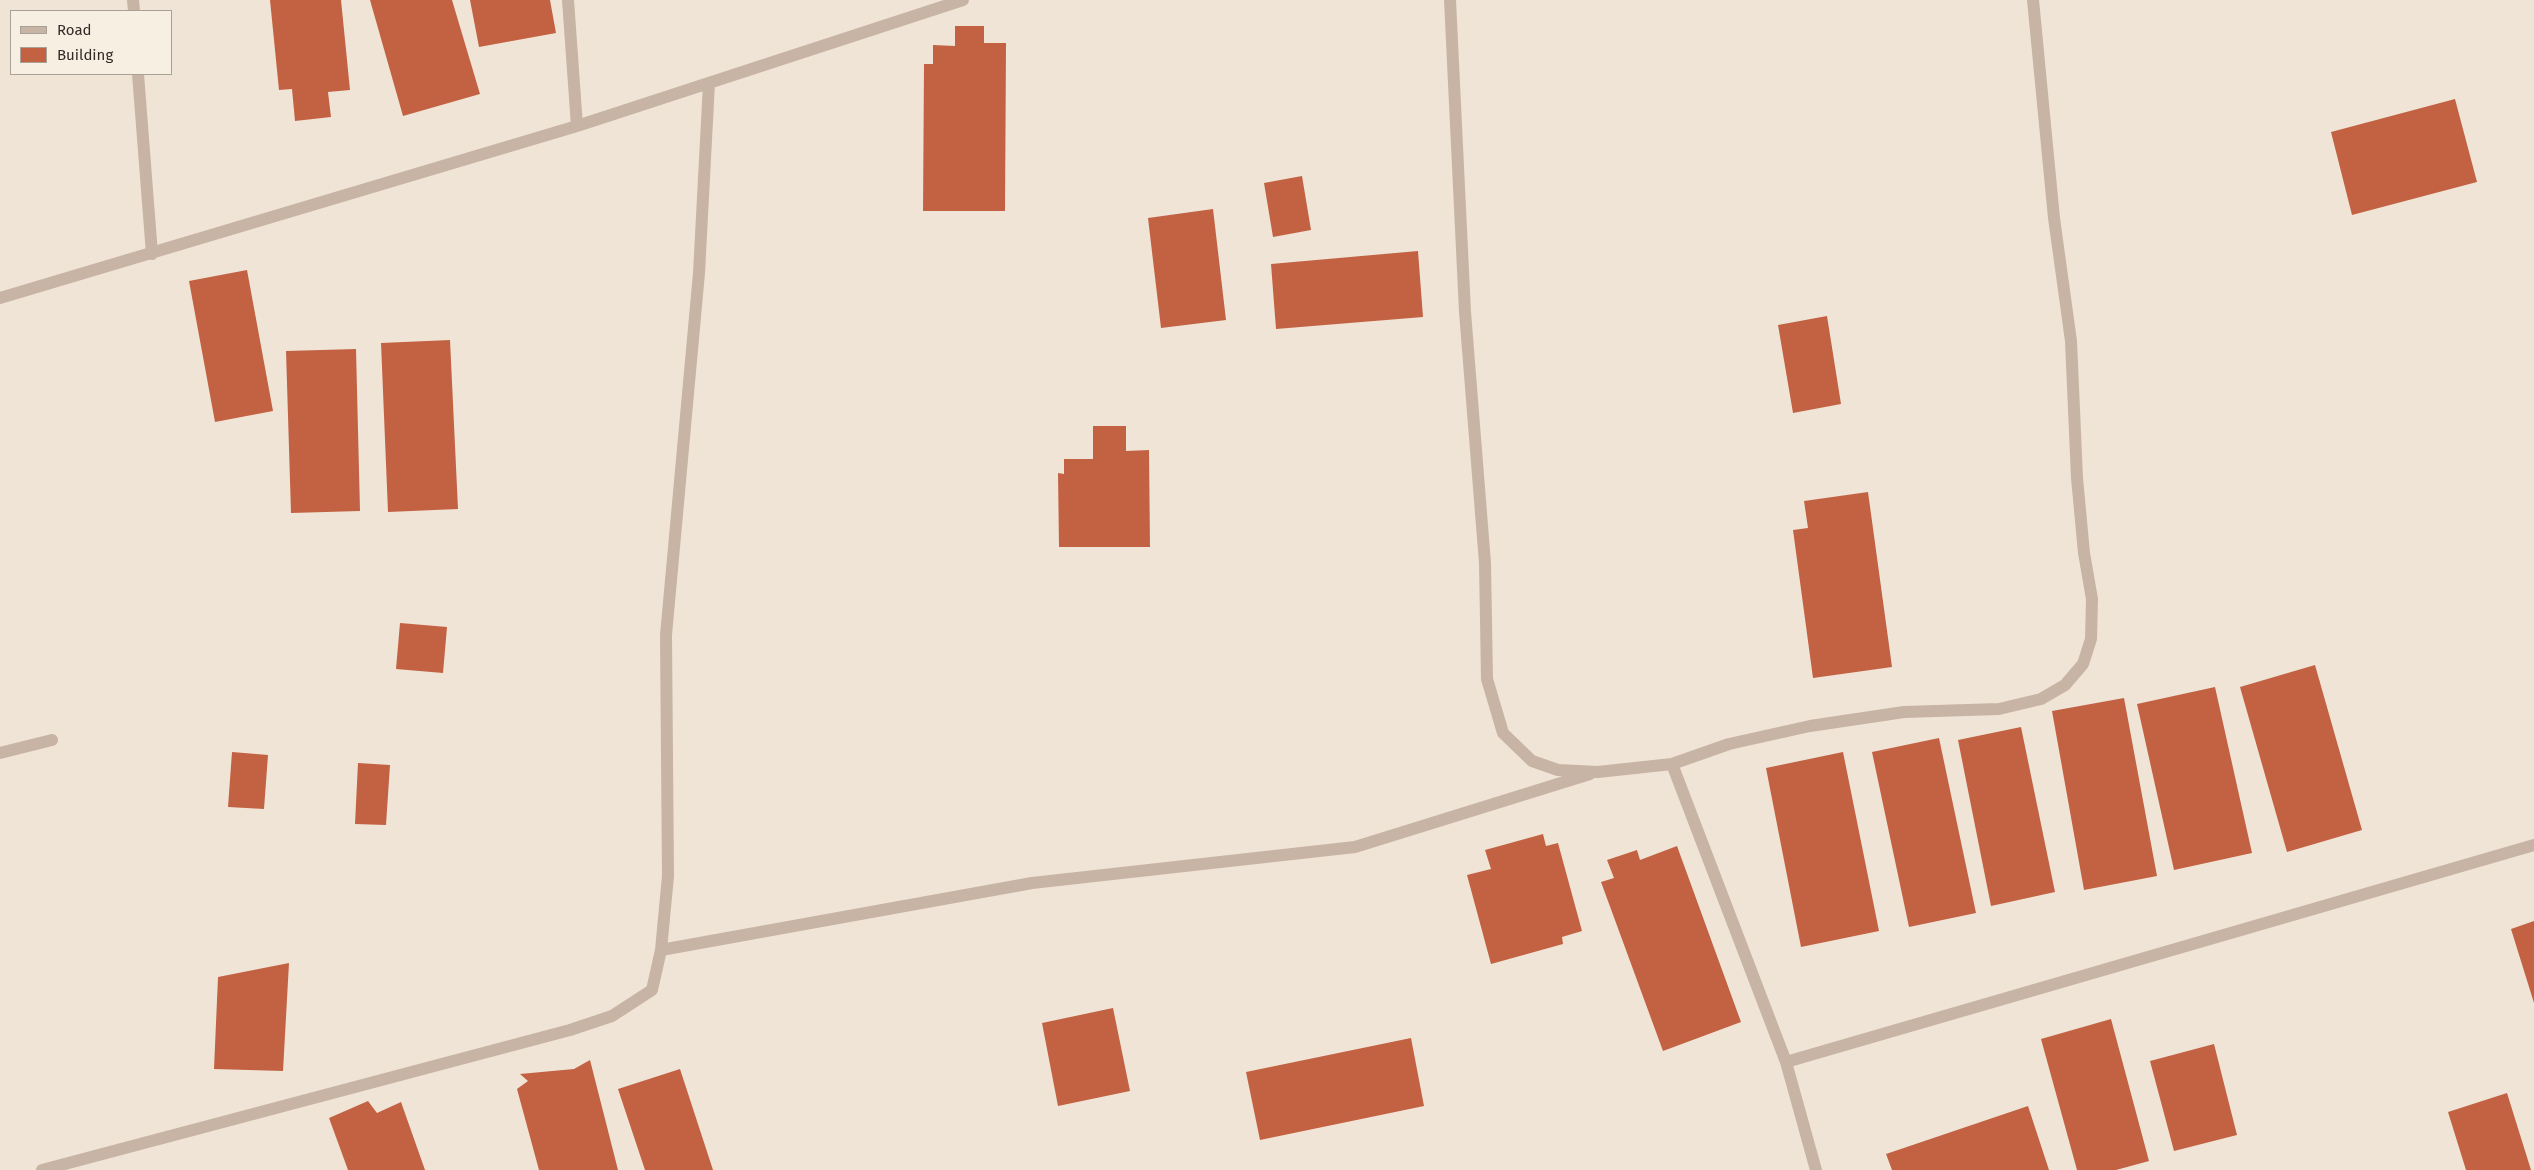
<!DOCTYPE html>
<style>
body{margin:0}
#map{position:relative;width:2534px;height:1170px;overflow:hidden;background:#f0e4d7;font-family:"Fira Sans",sans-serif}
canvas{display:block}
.legend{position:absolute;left:10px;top:10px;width:162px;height:65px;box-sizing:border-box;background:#f8efe3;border:1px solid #a9a097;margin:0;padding:6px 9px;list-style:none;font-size:15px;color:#332a25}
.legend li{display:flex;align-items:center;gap:10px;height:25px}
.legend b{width:25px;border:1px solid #a9a097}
</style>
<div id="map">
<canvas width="2534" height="1170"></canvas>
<ul class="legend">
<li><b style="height:6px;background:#c7b4a4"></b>Road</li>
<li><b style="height:14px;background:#c26243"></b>Building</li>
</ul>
</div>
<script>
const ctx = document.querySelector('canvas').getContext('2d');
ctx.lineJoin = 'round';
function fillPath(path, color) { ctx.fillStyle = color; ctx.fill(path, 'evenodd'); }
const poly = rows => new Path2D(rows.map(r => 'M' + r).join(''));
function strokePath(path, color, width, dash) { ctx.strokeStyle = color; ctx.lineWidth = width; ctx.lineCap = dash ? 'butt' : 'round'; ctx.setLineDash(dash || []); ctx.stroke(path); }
fillPath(poly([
 [270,0,341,0,350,90,328,92,331,117,295,121,292,89,279,90],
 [370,0,452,0,480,94,403,116],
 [470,0,550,0,556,33,479,47],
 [955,26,984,26,984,43,1006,43,1005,211,923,211,924,64,933,64,933,45,955,46],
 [2455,99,2477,182,2352,215,2331,132],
 [1302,176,1311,230,1273,237,1264,183],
 [1213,209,1226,320,1161,328,1148,218],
 [1418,251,1423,317,1276,329,1271,264],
 [247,270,273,411,215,422,189,281],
 [1827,316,1841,404,1793,413,1778,325],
 [450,340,458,509,388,512,381,343],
 [356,349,360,511,291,513,286,351],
 [1093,426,1126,426,1126,451,1149,450,1150,547,1059,547,1058,473,1064,474,1064,459,1093,459],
 [1868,492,1892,667,1813,678,1793,530,1808,528,1804,501],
 [400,623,447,627,443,673,396,669],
 [2315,665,2362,830,2287,852,2240,687],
 [2215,687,2252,853,2174,870,2137,704],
 [2124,698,2157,876,2084,890,2052,711],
 [2021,727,2055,892,1991,906,1958,740],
 [1939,738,1976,913,1909,927,1872,752],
 [232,752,268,755,264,809,228,807],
 [1843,752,1879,931,1801,947,1766,768],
 [358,763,390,765,386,825,355,824],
 [1543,834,1546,846,1558,843,1582,931,1562,937,1563,944,1491,964,1467,875,1491,869,1485,850],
 [1677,846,1741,1022,1663,1051,1601,882,1614,878,1607,860,1637,850,1640,860],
 [2534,921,2534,1003,2511,929],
 [289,963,283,1071,214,1069,218,977],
 [1113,1008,1130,1091,1058,1106,1042,1023],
 [2111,1019,2149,1161,2116,1170,2077,1170,2041,1039],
 [1411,1038,1424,1106,1260,1140,1246,1072],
 [2214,1044,2237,1135,2174,1151,2150,1061],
 [590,1060,618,1170,539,1170,517,1089,528,1081,520,1074,574,1069],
 [680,1069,713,1170,645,1170,618,1089],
 [2507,1093,2531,1170,2466,1170,2448,1112],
 [368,1101,377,1113,401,1102,425,1170,348,1170,329,1118],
 [2028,1106,2049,1170,1892,1170,1886,1154]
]), '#c26243');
strokePath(poly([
 [133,0,134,11],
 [568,0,577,126],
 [1450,0,1465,312,1485,563,1487,679,1503,733,1532,761,1558,770,1598,772,1672,764,1786,1062,1816,1170],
 [138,74,152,254],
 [0,298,577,126,963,0],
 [0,753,52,740],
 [1672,764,1729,744,1810,726,1904,712,1999,709,2041,699,2065,685,2083,664,2091,639,2092,599,2084,553,2077,478,2071,341,2054,218,2033,0],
 [661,950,1032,883,1355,847,1590,774],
 [1786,1062,2534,845],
 [42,1170,570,1030,612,1016,652,990,661,950,668,876,666,635,699,273,709,83]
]), '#c7b4a4', 12);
</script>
